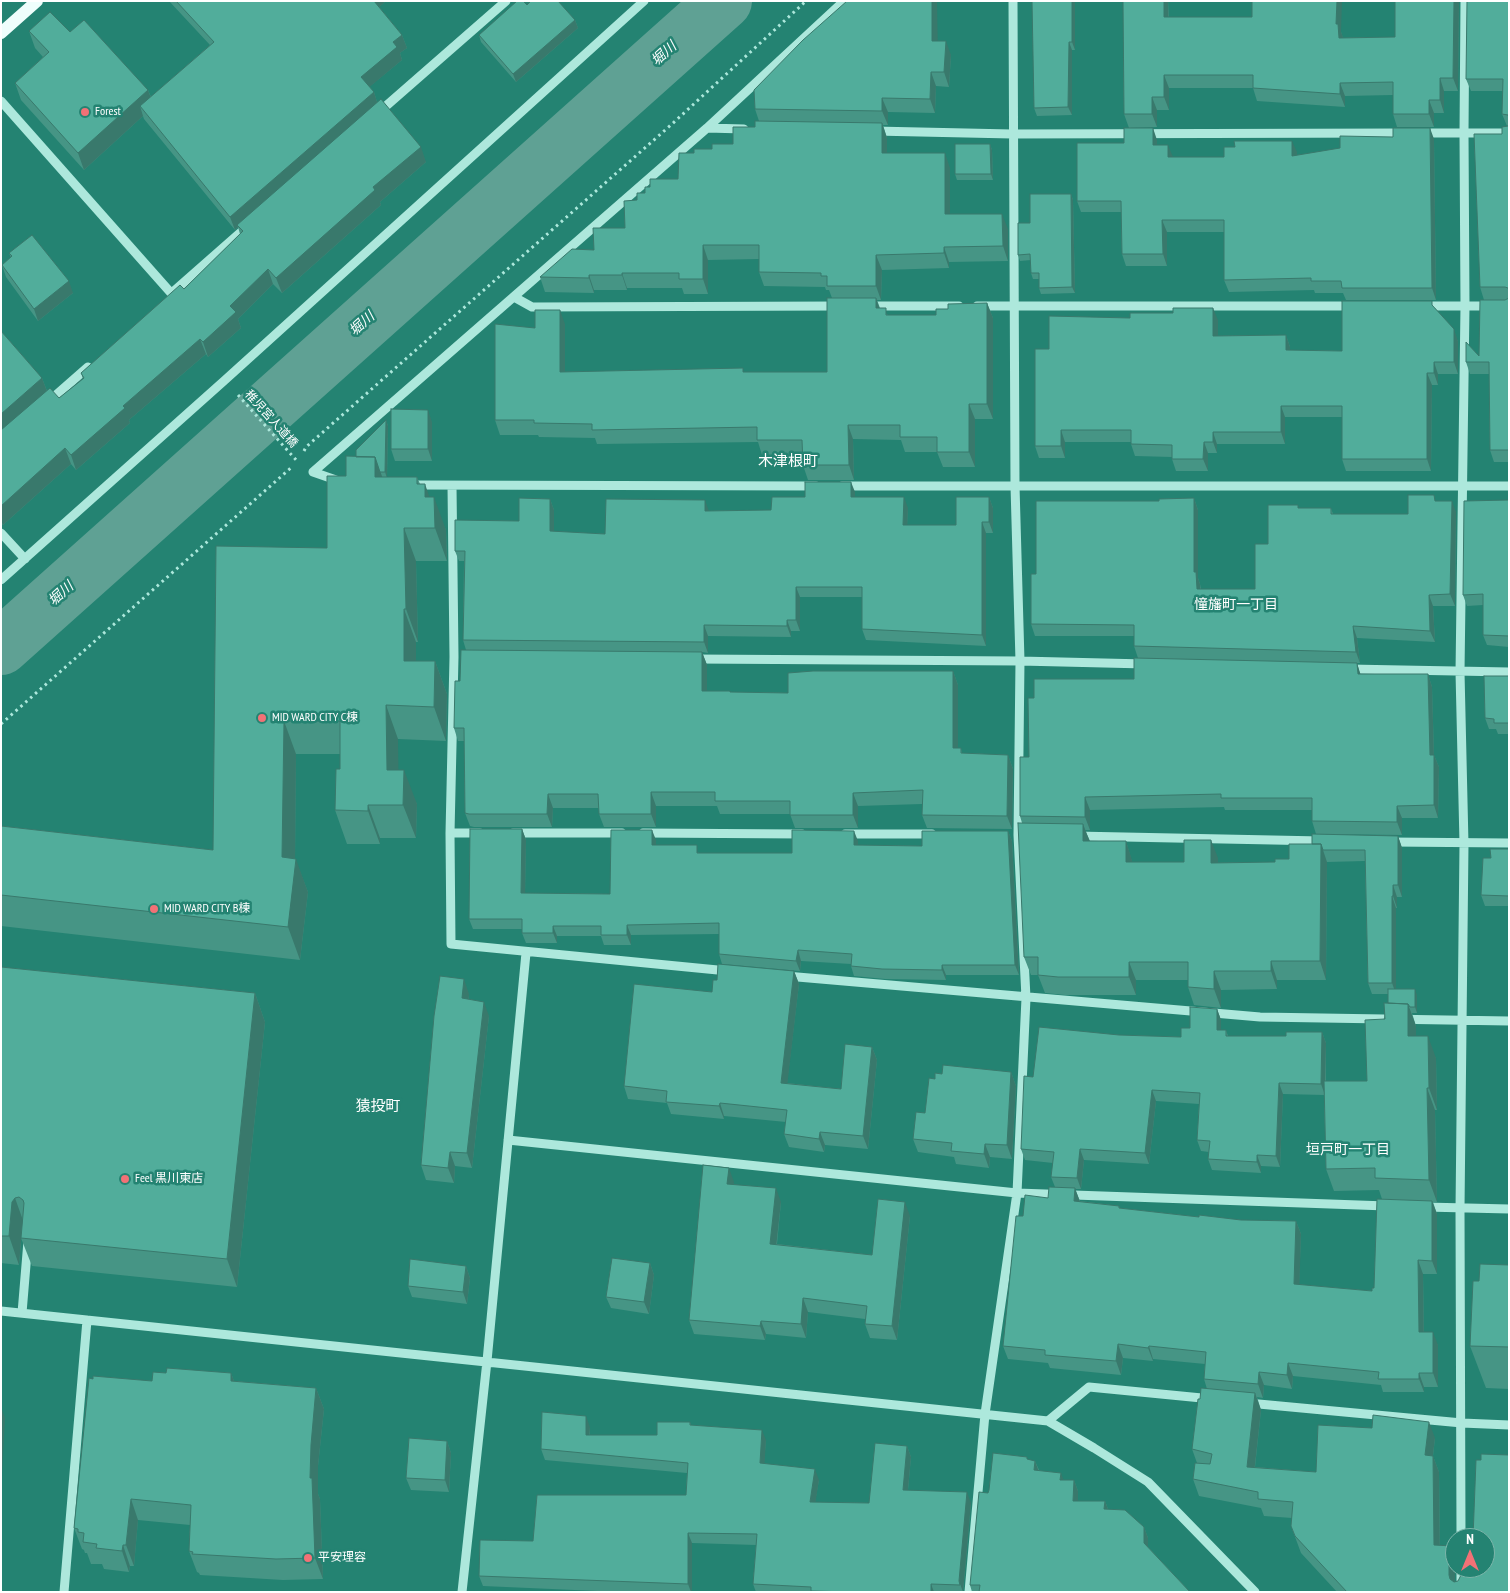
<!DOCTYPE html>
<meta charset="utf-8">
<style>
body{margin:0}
#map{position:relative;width:1510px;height:1593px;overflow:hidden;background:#248372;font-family:"PT Sans Narrow",sans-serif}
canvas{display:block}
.frame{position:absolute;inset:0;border:2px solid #fff;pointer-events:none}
.north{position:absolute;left:1445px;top:1528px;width:50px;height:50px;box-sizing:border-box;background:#248372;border:1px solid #7cb5aa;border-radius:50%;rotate:0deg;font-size:14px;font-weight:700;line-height:20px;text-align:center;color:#fff}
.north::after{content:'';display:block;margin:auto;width:18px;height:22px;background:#f27176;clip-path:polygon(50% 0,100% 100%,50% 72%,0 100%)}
</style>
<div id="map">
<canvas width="1510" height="1593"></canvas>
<div class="frame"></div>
<div class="north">N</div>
</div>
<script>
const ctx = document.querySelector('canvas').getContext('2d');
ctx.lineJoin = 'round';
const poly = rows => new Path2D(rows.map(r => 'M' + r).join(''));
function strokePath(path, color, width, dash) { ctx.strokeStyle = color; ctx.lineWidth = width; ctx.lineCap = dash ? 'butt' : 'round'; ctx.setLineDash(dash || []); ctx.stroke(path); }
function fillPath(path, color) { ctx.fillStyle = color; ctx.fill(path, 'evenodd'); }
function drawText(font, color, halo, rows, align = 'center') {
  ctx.font = font + ' "PT Sans Narrow","Noto Sans JP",sans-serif'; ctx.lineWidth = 5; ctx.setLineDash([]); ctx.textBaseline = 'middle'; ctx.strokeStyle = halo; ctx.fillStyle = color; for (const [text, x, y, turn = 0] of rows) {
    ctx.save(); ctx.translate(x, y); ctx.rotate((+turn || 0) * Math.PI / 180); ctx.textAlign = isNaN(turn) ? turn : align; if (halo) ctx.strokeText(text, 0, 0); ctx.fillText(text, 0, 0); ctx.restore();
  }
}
strokePath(poly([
 [1,647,724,1]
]), '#5fa194', 56);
strokePath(poly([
 [238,395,297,461],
 [304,451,306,447,672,124,806,1],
 [1,724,293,466]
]), '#ade8dc', 3, [2.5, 4]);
strokePath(poly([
 [1,101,171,293],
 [378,113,506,1],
 [707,128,744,129],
 [874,131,1012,134,1404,133],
 [1422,133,1509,133],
 [173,292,248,226],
 [514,297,532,307,839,306],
 [869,306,959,306],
 [977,306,1354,306],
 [1424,306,1509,306],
 [47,403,88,367],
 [336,480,313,472,707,128,844,1],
 [414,485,816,486],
 [452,486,454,657,450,833,451,944,728,971],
 [842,486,1509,486],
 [1,533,25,559],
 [1,580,225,380,644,1],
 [694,659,1020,661,1146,664],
 [1349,669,1509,672],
 [450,833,480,833],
 [513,833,622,833],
 [643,833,802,834],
 [845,834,932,834],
 [1075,836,1322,841],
 [1390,842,1509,843],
 [786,976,1260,1017,1509,1021],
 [508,1140,1017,1193,1387,1206],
 [1425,1207,1509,1209],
 [1,1311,1048,1421,1094,1448,1148,1482,1255,1592],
 [22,1313,28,1241],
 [1248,1403,1462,1423,1509,1425],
 [1048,1421,1089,1387,1212,1399],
 [1461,1538,1460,1209,1464,844,1460,672,1465,306,1464,133,1465,1],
 [64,1592,87,1320],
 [462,1592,487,1361,526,953],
 [969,1592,985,1414,1017,1193,1026,998,1018,835,1020,661,1015,486,1013,1],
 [1461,1592,1461,1568]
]), '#ade8dc', 9);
strokePath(poly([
 [1,33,37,1]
]), '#effefc', 12);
fillPath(poly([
 [169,1,386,1,379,7,402,35,407,48,400,53,402,60,369,87,374,92,377,102,426,162,380,202,381,205,282,293,273,284,238,319,241,328,208,357,206,354,129,420,130,423,76,470,71,464,3,525,1,523,1,331,42,378,47,391,59,398,83,379,81,373,184,289,240,234,238,227,235,230,144,119,143,116,84,170,21,100,15,83,43,57,35,48,29,31,70,32,148,90,151,97,210,45],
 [847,1,937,1,937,41,951,55,949,87,936,86,935,113,888,112,888,125,883,125,887,138,887,153,950,168,950,214,1008,229,1008,261,949,262,949,268,882,270,881,300,877,300,880,308,888,315,936,315,948,309,987,303,993,318,993,419,975,419,975,467,943,467,937,452,905,452,901,440,853,439,854,480,808,480,803,465,803,455,762,455,758,442,597,444,595,438,539,437,538,435,500,435,495,420,535,328,565,324,565,372,827,372,832,298,829,290,826,290,825,287,764,286,759,272,759,259,708,260,708,294,684,294,682,288,627,288,627,290,594,290,594,293,545,292,540,277,594,250,625,228,637,200,645,193,650,187,678,179,694,153,733,144,755,127,759,121,755,109],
 [1075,1,1075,50,1072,50,1072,115,1037,116,1034,108],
 [1123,1,1168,1,1169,17,1341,32,1343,38,1395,37,1395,1,1459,1,1458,91,1444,91,1444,113,1434,113,1434,127,1397,127,1393,114,1393,95,1345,96,1345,107,1257,101,1253,88,1169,88,1169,110,1157,110,1157,127,1129,128,1124,114],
 [1509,1,1509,462,1494,462,1490,450,1489,374,1470,374,1466,362,1479,356,1484,300,1480,287,1502,134,1507,126,1502,114,1503,91,1471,91,1466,79],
 [527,5,575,20,578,28,516,82,481,42,479,35],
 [1434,139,1436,300,1346,300,1343,293,1315,293,1314,290,1229,292,1224,280,1224,232,1167,232,1167,266,1126,266,1122,254,1121,212,1081,212,1077,201,1124,143,1157,140,1157,145,1173,157,1224,157,1297,152,1297,155],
 [990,144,992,150,993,180,957,180,955,174],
 [1071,194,1073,200,1075,293,1041,294,1039,288,1039,279,1033,279,1031,273,1031,260,1020,261,1018,255,1030,223],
 [9,253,73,293,38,321,6,277,2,265,11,258],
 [1435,308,1458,341,1458,374,1438,374,1438,385,1432,385,1431,471,1346,471,1342,459,1342,417,1285,417,1285,444,1217,444,1217,453,1208,453,1208,471,1176,471,1172,459,1172,457,1135,456,1131,444,1131,442,1065,442,1065,458,1039,458,1035,446,1049,349,1218,320,1218,336,1286,335,1290,347,1290,350,1342,351],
 [386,420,388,426,387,477,417,477,420,484,429,497,446,530,447,561,416,561,418,642,416,642,416,661,435,661,447,694,446,741,398,739,398,770,417,804,416,838,380,838,380,844,347,844,335,810,340,769,340,754,296,754,295,859,308,892,300,960,1,926,1,826,213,850,327,548,346,476,356,457],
 [432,422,432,461,395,461,391,449],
 [855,492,855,497,908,508,907,525,956,525,989,497,993,508,993,533,986,533,986,646,866,640,862,629,862,597,800,597,800,631,791,631,791,637,708,636,708,653,702,652,707,665,707,691,731,692,788,693,953,671,958,685,958,748,961,748,962,753,1008,755,1013,769,1012,829,927,828,922,815,922,804,858,806,858,828,795,828,790,814,720,814,717,806,656,806,656,827,604,827,599,814,599,808,553,808,552,827,474,827,470,826,465,813,464,741,458,741,454,728,460,681,466,650,463,640,464,561,459,561,455,551,519,521,550,499,554,510,554,532,605,534,709,511,771,510,805,497],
 [1194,498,1198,510,1198,578,1200,584,1201,589,1255,589,1268,544,1299,508,1331,508,1333,514,1408,514,1436,501,1456,512,1455,606,1433,606,1435,642,1357,638,1360,663,1357,663,1360,674,1428,674,1432,687,1434,755,1439,767,1438,818,1402,818,1402,835,1316,834,1312,821,1312,810,1225,810,1224,807,1090,810,1090,830,1085,830,1090,841,1126,841,1132,862,1184,862,1218,858,1218,863,1275,862,1289,859,1312,844,1398,836,1402,848,1402,897,1397,897,1397,908,1396,908,1396,989,1417,995,1417,1013,1412,1013,1416,1026,1416,1036,1436,1058,1437,1110,1435,1110,1437,1202,1433,1202,1437,1214,1437,1274,1423,1274,1424,1332,1438,1345,1438,1387,1424,1387,1424,1392,1383,1392,1381,1385,1293,1376,1292,1389,1264,1385,1263,1398,1257,1397,1261,1410,1255,1467,1316,1472,1435,1438,1433,1456,1439,1472,1440,1546,1453,1546,1455,1552,1455,1582,1509,1592,1337,1592,1301,1553,1291,1526,1292,1518,1264,1516,1261,1508,1199,1496,1193,1479,1197,1463,1192,1449,1200,1399,1207,1389,1204,1379,1205,1364,1153,1359,1153,1361,1123,1358,1121,1375,1050,1368,1048,1363,1008,1359,1003,1346,1023,1216,1048,1198,1055,1187,1051,1177,1053,1163,1025,1160,1021,1149,1033,1077,1119,1035,1181,1037,1190,1028,1217,1009,1221,1020,1221,1030,1226,1030,1228,1036,1286,1036,1322,1032,1326,1043,1326,1081,1367,1081,1388,1003,1388,994,1372,994,1368,983,1365,861,1327,862,1326,980,1277,980,1277,989,1221,990,1221,1008,1194,1005,1188,987,1188,980,1136,980,1136,995,1065,995,1045,993,1038,975,1031,975,1024,957,1022,823,1020,816,1029,757,1034,698,1134,679,1138,658,1134,646,1134,636,1035,636,1031,624,1036,574,1159,501],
 [1283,1094,1324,1095,1326,1169,1334,1191,1379,1190,1382,1199,1374,1288,1372,1291,1299,1285,1301,1234,1296,1221,1241,1220,1199,1217,1120,1208,1119,1206,1080,1201,1075,1189,1081,1189,1084,1160,1149,1164,1156,1101,1199,1104,1197,1140,1201,1151,1209,1152,1208,1159,1212,1170,1261,1173,1261,1166,1280,1167],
 [1509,500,1509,647,1487,645,1483,635,1483,605,1467,606,1463,595],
 [1509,676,1509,734,1498,734,1496,729,1489,729,1485,718],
 [522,829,526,840,525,893,610,894,656,840,656,845,700,853,792,853,858,841,858,845,922,846,1008,831,1012,841,1019,975,946,975,946,980,885,979,854,976,851,966,851,964,801,961,800,971,722,964,719,954,719,934,631,935,631,945,604,945,601,936,557,936,557,943,526,943,522,933,522,929,473,929,469,919],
 [1509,849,1509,906,1485,906,1481,895,1491,858],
 [1,967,255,993,265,1022,237,1287,32,1266,21,1238,22,1230,19,1265,1,1263],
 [794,971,799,984,787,1083,841,1089,872,1047,877,1060,868,1149,825,1145,824,1152,789,1147,784,1134,786,1122,724,1116,724,1119,671,1114,667,1103,628,1099,624,1086,712,992,717,980],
 [469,994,469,999,489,1016,472,1168,455,1166,454,1183,426,1180,421,1165],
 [1011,1072,1016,1086,1012,1159,990,1157,989,1168,956,1164,954,1157,918,1152,913,1139,925,1113,935,1079,942,1074],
 [734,1182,733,1184,781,1202,777,1244,872,1255,910,1216,897,1340,870,1338,865,1324,865,1319,808,1312,806,1338,766,1334,765,1340,694,1334,689,1320],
 [650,1263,654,1275,649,1314,611,1308,606,1297],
 [1509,1265,1509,1389,1486,1388,1470,1346,1479,1281],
 [466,1266,470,1278,467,1304,412,1297,408,1286],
 [166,1373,231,1373,234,1381,316,1388,324,1409,318,1466,318,1494,320,1499,323,1579,283,1580,200,1575,199,1573,197,1572,189,1551,190,1525,138,1520,134,1566,130,1566,129,1572,104,1569,102,1564,91,1564,87,1553,85,1553,84,1550,82,1549,74,1528,152,1381],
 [690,1422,691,1425,766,1440,764,1463,819,1480,815,1502,869,1503,907,1446,911,1457,908,1490,971,1503,963,1592,756,1592,753,1584,756,1545,692,1543,692,1592,620,1592,483,1586,479,1576,533,1541,686,1495,687,1473,545,1460,541,1449,590,1427,590,1435,657,1435],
 [447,1441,451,1453,449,1492,411,1490,406,1478],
 [1028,1460,1035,1461,1039,1470,1064,1480,1074,1480,1078,1491,1078,1501,1105,1501,1108,1509,1144,1527,1148,1538,1148,1547,1190,1592,972,1592,970,1585,988,1493]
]), '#469585');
fillPath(poly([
 [373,1,386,1,376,10],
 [932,1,937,1,938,55,932,41],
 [1072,1,1075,1,1075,50,1072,42],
 [1164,1,1168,1,1169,30,1164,17],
 [1337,1,1342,1,1341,32,1343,37,1343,51,1339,38,1336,24],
 [1454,1,1459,1,1458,91,1453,78],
 [575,20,578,28,516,82,513,74],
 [402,35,407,48,400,53,402,60,366,90,361,77,393,42],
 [946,41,951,55,949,87,944,72],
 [1069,42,1072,50,1072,115,1068,107],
 [931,72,936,86,935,113,930,99],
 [1164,75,1169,88,1169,110,1164,97],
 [1440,78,1444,91,1444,113,1440,100],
 [1340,83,1345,96,1345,107,1340,94],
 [148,90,154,106,140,106,143,116,84,170,78,153],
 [374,92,378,105,237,225,238,227,235,230,230,217],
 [1152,97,1157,110,1157,127,1152,114],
 [882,98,888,112,888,125,882,111],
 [1429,100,1434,113,1434,127,1429,114],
 [882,123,887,138,887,168,882,153],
 [1153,128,1157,140,1157,156,1153,145],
 [1430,128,1434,139,1436,300,1432,288],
 [1292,141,1297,152,1297,167,1292,156],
 [990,144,992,150,993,180,991,174],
 [1168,145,1173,157,1168,157],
 [421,147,426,162,380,202,381,205,282,293,276,278,373,187],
 [945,153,950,168,950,229,945,214],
 [1071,194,1073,200,1075,293,1072,287],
 [1002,214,1008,229,1008,261,1003,246],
 [1162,220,1167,232,1167,266,1163,254],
 [703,245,708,260,708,294,703,279],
 [944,247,949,262,949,268,944,253],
 [876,255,882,270,881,300,876,286],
 [268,269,273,284,238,319,241,328,208,357,203,342,230,306],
 [622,273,627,288,627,290,622,275],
 [589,275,594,290,594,293,589,278],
 [69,281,73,293,38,321,34,309],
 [876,298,881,313,876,308],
 [987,303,993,318,993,419,987,404],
 [1213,308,1218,320,1218,348,1213,336],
 [560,310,565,324,565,386,560,372],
 [1454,329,1458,341,1458,374,1454,362],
 [1286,335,1290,347,1290,362,1286,350],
 [200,339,206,354,129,420,130,423,76,470,71,455,123,406],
 [1434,362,1438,374,1438,385,1434,373],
 [1427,373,1432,385,1431,471,1427,459],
 [42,378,48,394,1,435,1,414],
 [969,404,975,419,975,467,969,452],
 [1281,406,1285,417,1285,444,1281,432],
 [428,410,432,422,432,461,428,449],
 [386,420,388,426,387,478,385,472],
 [848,425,853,439,854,480,849,465],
 [1061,430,1065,442,1065,458,1061,446],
 [1213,432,1217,444,1217,453,1213,442],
 [1204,442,1208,453,1208,471,1203,459],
 [65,448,71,464,3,525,1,521,1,506],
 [375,457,387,490,375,477],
 [851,482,855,492,855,508,851,497],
 [425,484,434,510,434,497,446,530,447,561,435,528,425,497],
 [904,497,908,508,907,535,903,525],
 [989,497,993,508,993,533,989,522],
 [1194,498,1198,510,1198,578,1200,584,1201,601,1197,589,1194,572],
 [550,499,554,510,554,542,550,531],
 [705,500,709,511,705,511],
 [1452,501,1456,512,1455,606,1450,594],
 [982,522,986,533,986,646,982,635],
 [404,528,416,561,418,642,406,609],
 [796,587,800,597,800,631,796,620],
 [1429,595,1433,606,1435,642,1430,631],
 [404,609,416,642,416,694,404,661],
 [787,620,791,631,791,637,787,626],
 [704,625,708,636,708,653,704,642],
 [1353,626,1357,638,1360,663,1356,652],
 [702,652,707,665,707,704,702,691],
 [435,661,447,694,446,741,434,707],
 [1357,663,1361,676,1358,674],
 [953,671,958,685,958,761,953,748],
 [1428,674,1432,687,1434,757,1434,755,1439,767,1438,818,1434,805,1430,755],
 [386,705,398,739,399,803,387,770],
 [284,721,296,754,295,870,296,859,308,892,300,960,288,927,282,857],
 [1008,755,1013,769,1012,829,1007,816],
 [404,770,417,804,416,838,403,805],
 [651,792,656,806,656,827,651,814],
 [853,793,858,806,858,828,853,815],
 [548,794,553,808,552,827,547,814],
 [1085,797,1090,810,1090,830,1085,817],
 [368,805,380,838,380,844,368,811],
 [1397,806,1402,818,1402,835,1397,822],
 [1083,824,1090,842,1083,841],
 [522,829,526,840,525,903,521,893],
 [652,830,656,840,656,855,652,845],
 [854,831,858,841,858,855,854,845],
 [1008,831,1012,841,1019,975,1015,965],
 [1398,836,1402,848,1402,897,1398,885],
 [1211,840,1218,858,1218,881,1211,863],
 [1126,841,1132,860,1132,880,1126,862],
 [1321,844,1327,862,1326,980,1320,961],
 [1393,885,1397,897,1397,908,1393,896],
 [1392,896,1396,908,1396,994,1392,983],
 [627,925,631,935,631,945,627,935],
 [553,926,557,936,557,943,553,933],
 [798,950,801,961,800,971,796,961],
 [1271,961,1277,980,1277,989,1271,971],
 [1129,962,1136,980,1136,995,1129,977],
 [942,965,946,975,946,980,942,970],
 [794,971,799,984,786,1096,781,1083],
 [1214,971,1221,990,1221,1008,1214,989],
 [464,979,469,994,468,1013,462,998],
 [1415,989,1417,995,1417,1013,1415,1007],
 [255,993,265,1022,237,1287,227,1259],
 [484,1002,489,1016,472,1168,467,1153],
 [1408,1004,1416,1026,1416,1058,1408,1036],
 [1217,1009,1221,1020,1221,1041,1217,1030],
 [1322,1032,1326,1043,1325,1095,1321,1084],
 [1428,1036,1436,1058,1437,1110,1429,1088],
 [872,1047,877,1060,868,1149,863,1136],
 [1011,1072,1016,1086,1012,1159,1007,1145],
 [1279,1083,1283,1094,1280,1167,1276,1156],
 [1427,1088,1435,1110,1437,1202,1429,1180],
 [1152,1090,1156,1101,1149,1164,1145,1153],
 [720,1103,724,1116,724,1119,719,1106],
 [820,1132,825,1145,824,1152,819,1139],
 [985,1144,990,1157,989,1168,984,1154],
 [1080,1149,1084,1160,1081,1189,1077,1178],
 [450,1152,455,1166,454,1183,448,1168],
 [1257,1155,1261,1166,1261,1173,1257,1162],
 [729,1168,734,1182,732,1198,727,1184],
 [776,1188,781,1202,775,1257,770,1244],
 [1075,1188,1080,1202,1074,1201],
 [15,1198,25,1226,22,1230,19,1265,9,1236,12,1202],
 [1432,1201,1437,1214,1437,1274,1432,1261],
 [905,1202,910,1216,897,1340,892,1326],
 [1296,1221,1301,1234,1299,1298,1294,1284],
 [1418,1260,1423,1274,1424,1345,1419,1332],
 [650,1263,654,1275,649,1314,644,1302],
 [466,1266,470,1278,467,1304,463,1292],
 [803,1298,808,1312,806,1338,801,1324],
 [761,1321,766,1334,765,1340,760,1326],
 [1433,1332,1438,1345,1438,1387,1433,1373],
 [1118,1344,1123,1358,1121,1375,1116,1361],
 [1149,1346,1153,1359,1153,1361,1148,1348],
 [1288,1363,1293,1376,1292,1389,1287,1375],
 [1259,1372,1264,1385,1263,1398,1258,1384],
 [231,1373,239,1394,231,1381],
 [1419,1373,1424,1387,1424,1392,1419,1379],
 [316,1388,324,1409,318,1466,318,1494,320,1499,323,1579,315,1558,310,1478,311,1445],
 [1255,1393,1261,1410,1253,1483,1247,1467],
 [1,1407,5,1418,1,1495],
 [586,1416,590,1427,589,1445,586,1435],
 [1429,1422,1435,1438,1431,1471,1425,1455],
 [762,1430,766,1440,764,1473,760,1463],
 [447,1441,451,1453,449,1492,445,1480],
 [907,1446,911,1457,907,1500,903,1490],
 [1433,1456,1439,1472,1440,1562,1434,1545],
 [1035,1461,1039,1472,1034,1470],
 [815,1469,819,1480,814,1512,810,1502],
 [1061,1473,1065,1484,1060,1480],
 [1074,1480,1078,1491,1078,1512,1073,1501],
 [967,1492,971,1503,963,1592,959,1581],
 [131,1499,138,1520,134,1566,126,1545],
 [1105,1501,1109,1512,1104,1509],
 [1144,1527,1148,1538,1148,1554,1144,1543],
 [688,1533,692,1543,692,1592,691,1592,688,1584],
 [123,1545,130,1566,129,1572,122,1551],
 [1453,1546,1455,1552,1455,1592,1449,1575,1449,1551],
 [931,1584,934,1592,931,1592]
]), '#39796c');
const building = poly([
 [176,1,374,1,402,35,393,42,397,47,361,77,374,92,230,217,140,106,214,42,176,1],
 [517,1,523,1,527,5,531,1,558,1,575,20,513,74,479,35,517,1],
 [847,1,932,1,932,41,946,41,944,72,931,72,930,99,882,98,882,111,755,109,754,90,803,40,847,1],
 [1032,1,1072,1,1072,42,1069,42,1068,107,1034,108,1032,1],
 [1123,1,1164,1,1164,17,1252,17,1252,1,1337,1,1336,24,1338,24,1339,38,1395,37,1395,1,1454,1,1453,78,1440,78,1440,100,1429,100,1429,114,1393,114,1393,82,1340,83,1340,94,1253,88,1253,75,1164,75,1164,97,1152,97,1152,114,1124,114,1123,1],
 [1467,1,1509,1,1509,117,1508,115,1502,114,1503,79,1466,79,1467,1],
 [50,12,70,32,84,20,148,90,78,153,15,83,49,52,29,31,50,12],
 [381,99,421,147,373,187,375,190,276,278,268,269,230,306,236,312,203,342,200,339,123,406,125,408,71,455,65,448,1,506,1,430,50,388,59,398,84,378,81,373,180,285,184,289,243,231,237,225,381,99],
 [755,121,882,123,882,153,945,153,945,214,1002,214,1003,246,944,247,944,253,876,255,876,286,827,286,827,276,821,276,821,273,759,272,759,245,703,245,703,279,679,279,679,273,622,273,622,275,589,275,589,278,540,277,572,249,594,250,593,228,625,228,624,201,637,200,637,193,645,193,645,187,650,187,650,179,678,179,679,153,694,153,694,149,712,149,712,144,733,144,733,127,755,127,755,121],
 [1509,124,1509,290,1508,288,1505,287,1480,287,1474,134,1502,134,1502,127,1508,126,1509,124],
 [1124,128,1153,128,1153,145,1168,145,1168,157,1224,157,1224,147,1235,147,1234,141,1292,141,1292,156,1340,148,1340,136,1393,137,1393,128,1430,128,1432,288,1342,288,1341,281,1311,281,1311,278,1224,280,1224,220,1162,220,1163,254,1122,254,1121,201,1077,201,1077,143,1124,143,1124,128],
 [955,144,990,144,991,174,955,174,955,144],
 [1030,194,1071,194,1072,287,1039,288,1039,273,1031,273,1030,254,1018,255,1018,223,1030,223,1030,194],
 [32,235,69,281,34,309,2,265,12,256,9,253,32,235],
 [827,298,876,298,876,308,886,308,886,315,936,315,936,309,948,309,948,304,987,303,987,404,969,404,969,452,937,452,937,437,900,437,900,425,848,425,849,465,803,465,802,440,757,440,757,427,592,430,592,424,534,423,534,420,495,420,495,324,535,328,535,310,560,310,560,372,743,368,743,372,827,372,827,298],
 [1509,298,1509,450,1490,450,1489,362,1466,362,1466,342,1479,356,1480,300,1505,300,1509,298],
 [1342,301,1432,301,1432,305,1454,329,1454,362,1434,362,1434,373,1427,373,1427,459,1342,459,1342,406,1281,406,1281,432,1213,432,1213,442,1204,442,1203,459,1172,459,1172,445,1131,444,1131,430,1061,430,1061,446,1035,446,1035,349,1049,349,1049,316,1130,318,1130,313,1173,313,1173,308,1213,308,1213,336,1286,335,1286,350,1342,351,1342,301],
 [1,331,42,378,1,414,1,331],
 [391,409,428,410,428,449,391,449,391,409],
 [386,420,385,472,380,472,375,457,356,457,356,450,386,420],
 [346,456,375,457,375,477,417,477,417,484,425,484,425,497,434,497,435,528,404,528,406,609,404,609,404,661,435,661,434,707,386,705,387,770,404,770,403,805,368,805,368,811,335,810,336,769,340,769,340,721,284,721,282,857,296,859,288,927,1,895,1,826,213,850,216,546,327,548,327,476,346,476,346,456],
 [805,482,851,482,851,497,904,497,903,525,956,525,956,497,989,497,989,522,982,522,982,635,862,629,862,587,796,587,796,620,787,620,787,626,704,625,704,642,463,640,465,551,455,551,455,520,519,521,519,498,550,499,550,531,605,534,606,499,705,500,705,511,771,510,772,497,805,497,805,482],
 [1408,495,1434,495,1435,501,1452,501,1450,594,1429,595,1430,631,1353,626,1356,652,1134,646,1134,625,1031,624,1031,574,1036,574,1036,501,1159,501,1159,499,1194,498,1194,572,1196,572,1197,589,1255,589,1255,544,1268,544,1268,505,1298,505,1298,508,1331,508,1331,514,1408,514,1408,495],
 [1509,500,1509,636,1483,635,1483,594,1463,595,1464,501,1509,500],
 [461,650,702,652,702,691,730,691,730,692,788,693,788,673,813,671,953,671,953,748,961,748,961,753,1008,755,1007,816,922,815,923,790,853,793,853,815,790,815,790,801,715,801,715,792,651,792,651,814,599,814,598,794,548,794,547,814,469,814,465,813,464,728,454,728,455,681,460,681,461,650],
 [1134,658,1357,663,1358,674,1428,674,1430,755,1434,755,1434,805,1397,806,1397,822,1312,821,1312,798,1221,798,1221,794,1085,797,1085,817,1020,816,1020,757,1029,757,1028,698,1034,698,1034,679,1134,679,1134,658],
 [1484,676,1509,676,1509,723,1494,723,1494,719,1485,718,1484,676],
 [1018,823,1083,824,1083,841,1126,841,1126,862,1184,862,1184,840,1211,840,1211,863,1275,862,1275,859,1289,859,1289,844,1321,844,1320,961,1271,961,1271,971,1214,971,1214,989,1188,987,1188,962,1129,962,1129,977,1058,977,1038,975,1038,957,1024,957,1018,823],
 [470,829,522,829,521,893,610,894,611,830,652,830,652,845,697,845,697,853,792,853,792,830,854,831,854,845,922,846,922,831,1008,831,1015,965,942,965,942,970,882,969,851,966,852,954,798,950,796,961,719,954,719,923,627,925,627,935,601,935,601,926,553,926,553,933,522,933,522,919,469,919,470,829],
 [1312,834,1398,836,1398,885,1393,885,1393,896,1392,896,1392,983,1368,983,1365,850,1323,850,1321,844,1312,844,1312,834],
 [1490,849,1509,849,1509,896,1481,895,1483,858,1491,858,1490,849],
 [718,964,794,971,781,1083,841,1089,845,1044,872,1047,863,1136,820,1132,819,1139,784,1134,787,1110,720,1103,719,1106,666,1102,667,1091,624,1086,634,984,712,992,713,980,717,980,718,964],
 [1,967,255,993,227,1259,21,1238,24,1203,23,1200,19,1197,15,1198,12,1202,9,1236,1,1236,1,967],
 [440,976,464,979,462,998,484,1002,467,1153,450,1152,448,1168,421,1165,434,1016,440,976],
 [1388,989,1415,989,1415,1007,1410,1007,1408,1004,1388,1003,1388,989],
 [1384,1003,1408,1004,1408,1036,1428,1036,1429,1088,1427,1088,1429,1180,1375,1178,1375,1168,1326,1169,1324,1081,1367,1081,1365,1020,1385,1019,1384,1003],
 [1190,1007,1217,1009,1217,1030,1226,1030,1226,1036,1286,1036,1286,1032,1322,1032,1321,1084,1279,1083,1276,1156,1257,1155,1257,1162,1208,1159,1210,1141,1197,1140,1200,1093,1152,1090,1145,1153,1080,1149,1077,1178,1051,1177,1054,1152,1021,1149,1024,1076,1033,1077,1039,1027,1119,1035,1181,1037,1181,1028,1190,1028,1190,1007],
 [943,1065,1011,1072,1007,1145,985,1144,984,1154,951,1151,952,1143,913,1139,916,1112,925,1113,929,1078,935,1079,935,1073,942,1074,943,1065],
 [703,1165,729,1168,727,1184,776,1188,770,1244,872,1255,878,1199,905,1202,892,1326,865,1324,867,1306,803,1298,801,1324,761,1321,760,1326,689,1320,703,1165],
 [1049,1187,1075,1188,1074,1201,1119,1206,1119,1208,1199,1217,1199,1215,1241,1220,1296,1221,1294,1284,1372,1291,1372,1288,1374,1288,1377,1199,1432,1201,1432,1261,1418,1260,1419,1332,1433,1332,1433,1373,1419,1373,1419,1379,1378,1379,1379,1372,1288,1363,1287,1375,1259,1372,1258,1384,1204,1379,1206,1352,1149,1346,1148,1348,1118,1344,1116,1361,1045,1355,1045,1350,1003,1346,1016,1216,1023,1216,1025,1195,1048,1198,1049,1187],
 [612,1258,650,1263,644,1302,606,1297,612,1258],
 [410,1259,466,1266,463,1292,408,1286,410,1259],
 [1480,1264,1509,1265,1509,1347,1470,1346,1473,1281,1479,1281,1480,1264],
 [167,1368,231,1373,231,1381,316,1388,311,1445,310,1478,312,1478,315,1558,276,1559,192,1554,193,1552,189,1551,191,1505,131,1499,126,1545,123,1545,122,1551,96,1548,97,1544,83,1542,84,1533,78,1532,78,1529,74,1528,89,1378,93,1379,93,1376,152,1381,153,1372,166,1373,167,1368],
 [1201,1388,1255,1393,1247,1467,1316,1472,1318,1425,1372,1428,1373,1415,1429,1422,1425,1455,1433,1456,1434,1545,1453,1546,1449,1551,1449,1575,1450,1579,1454,1582,1458,1581,1461,1575,1461,1568,1485,1568,1485,1538,1473,1538,1476,1460,1481,1460,1481,1454,1509,1455,1509,1592,1347,1592,1295,1536,1291,1526,1293,1502,1258,1499,1258,1492,1193,1479,1195,1463,1210,1464,1212,1454,1192,1449,1198,1399,1200,1399,1201,1388],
 [542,1412,586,1416,586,1435,657,1435,657,1422,690,1422,690,1425,762,1430,760,1463,815,1469,810,1502,869,1503,875,1443,907,1446,903,1490,967,1492,959,1581,960,1585,931,1584,931,1592,852,1592,811,1591,811,1587,753,1584,757,1534,688,1533,688,1584,479,1576,480,1540,533,1541,537,1495,686,1495,688,1463,541,1449,542,1412],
 [409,1438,447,1441,445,1480,406,1478,409,1438],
 [993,1453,1027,1457,1027,1459,1035,1461,1034,1470,1061,1473,1060,1480,1074,1480,1073,1501,1105,1501,1104,1509,1125,1510,1144,1527,1144,1543,1190,1592,979,1592,980,1585,970,1585,979,1492,988,1493,989,1490,993,1453]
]);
fillPath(building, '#51ad9b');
strokePath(building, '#39796c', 1);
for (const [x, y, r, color] of [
 [85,112,5,"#f27176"],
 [262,718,5,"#f27176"],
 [154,909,5,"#f27176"],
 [125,1179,5,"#f27176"],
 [308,1558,5,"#f27176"]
]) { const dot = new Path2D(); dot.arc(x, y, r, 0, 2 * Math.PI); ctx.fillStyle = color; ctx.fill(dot); strokePath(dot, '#248372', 2); }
drawText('12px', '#fff', '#248372', [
 ["Forest",95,112],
 ["MID WARD CITY C棟",272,718],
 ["MID WARD CITY B棟",164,909],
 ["Feel 黒川東店",135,1179],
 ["平安理容",318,1558]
], 'left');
drawText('12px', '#fff', '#248372', [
 ["稚児宮人道橋",271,419,48]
]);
drawText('italic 14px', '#fcfefe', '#248372', [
 ["堀川",664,54,-42],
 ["堀川",362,324,-42],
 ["堀川",61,594,-42]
]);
drawText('14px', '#fff', '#248372', [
 ["憧旛町一丁目",1236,605],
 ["垣戸町一丁目",1348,1150]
]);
drawText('15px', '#fff', '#248372', [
 ["木津根町",788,462],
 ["猿投町",378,1107]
]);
</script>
